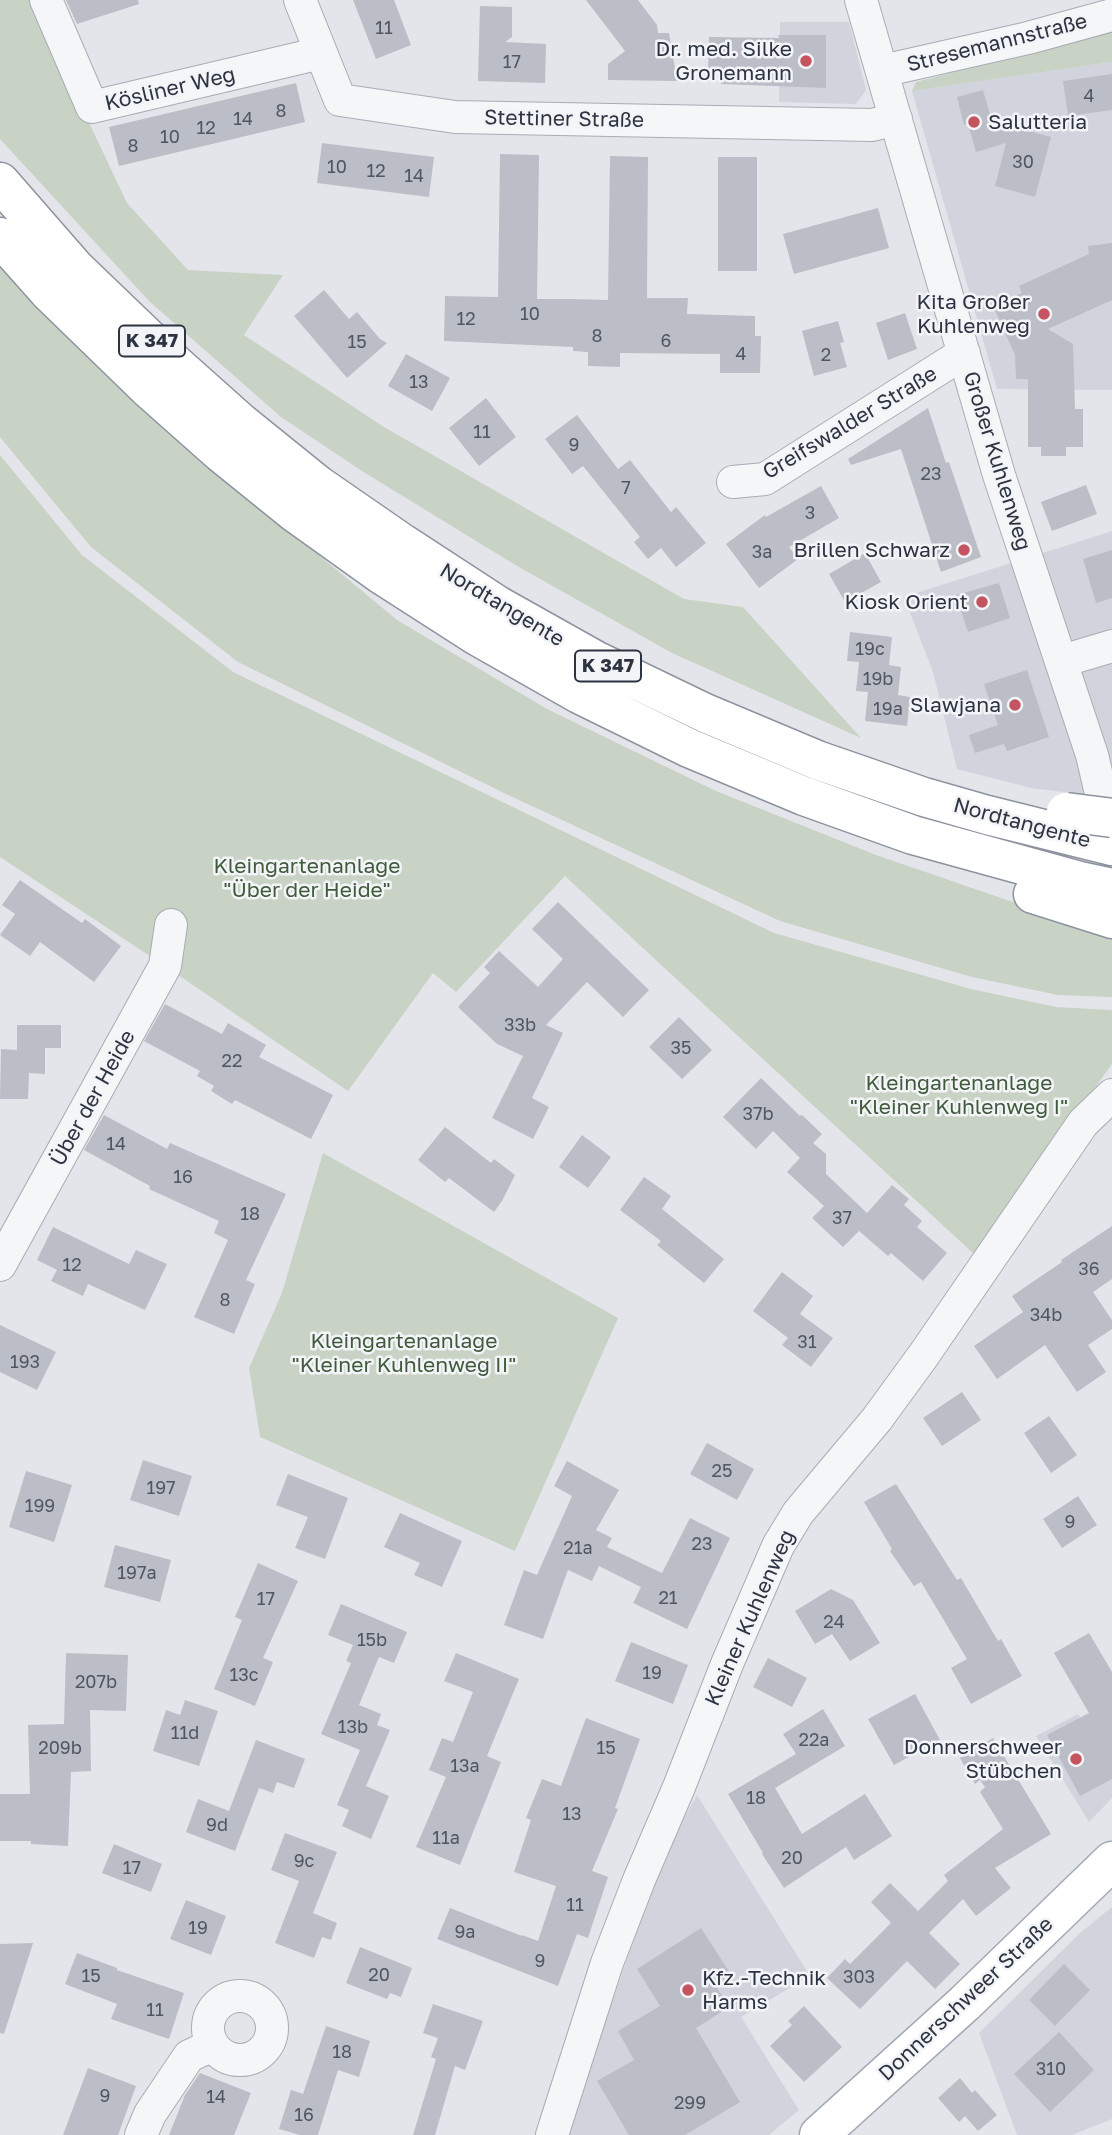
<!DOCTYPE html>
<meta charset="utf-8">
<style>
body{margin:0}
canvas{display:block;background:#e3e5ea}
</style>
<canvas width="1112" height="2135"></canvas>
<script>
const ctx = document.querySelector('canvas').getContext('2d');
ctx.lineJoin = 'round';
function fillPath(path, color) { ctx.fillStyle = color; ctx.fill(path, 'evenodd'); }
const poly = rows => new Path2D(rows.map(r => 'M' + r).join(''));
function strokePath(path, color, width, dash) { ctx.strokeStyle = color; ctx.lineWidth = width; ctx.lineCap = dash ? 'butt' : 'round'; ctx.setLineDash(dash || []); ctx.stroke(path); }
function drawText(font, color, halo, rows, align = 'center') {
  ctx.font = font + ' "Golos Text",sans-serif'; ctx.lineWidth = 5; ctx.setLineDash([]); ctx.textBaseline = 'middle'; ctx.strokeStyle = halo; ctx.fillStyle = color; for (const [text, x, y, turn = 0] of rows) {
    ctx.save(); ctx.translate(x, y); ctx.rotate((+turn || 0) * Math.PI / 180); ctx.textAlign = isNaN(turn) ? turn : align; if (halo) ctx.strokeText(text, 0, 0); ctx.fillText(text, 0, 0); ctx.restore();
  }
}
fillPath(poly([
 [780,22,849,22,866,90,856,104,779,102],
 [1112,62,1112,390,997,389,912,91],
 [1112,531,1112,798,1031,788,957,769,933,672,904,597],
 [1078,1714,1112,1764,1112,1798,1089,1822,1036,1736],
 [697,1795,810,1976,741,2017,799,2110,769,2135,567,2135,661,1859],
 [1112,1907,1112,2119,1072,2135,1017,2135,979,2033,1080,1933]
]), '#d1d4dc');
fillPath(poly([
 [0,0,31,0,127,203,188,270,283,275,244,335,384,427,684,599,743,607,861,738,672,653,517,566,362,471,281,417,149,301,0,139],
 [1112,30,1112,62,912,91,916,82],
 [0,263,50,320,197,454,397,620,547,709,716,791,876,855,1112,936,1112,997,1058,995,972,977,780,921,506,794,238,662,91,547,0,437],
 [0,455,82,555,233,672,774,933,971,989,1056,1007,1112,1010,1112,1064,975,1255,565,876,456,992,433,973,348,1091,165,966,0,857],
 [323,1153,618,1318,515,1551,260,1437,249,1368,282,1293]
]), '#c8d3c5');
fillPath(poly([
 [66,0,138,0,139,4,77,24],
 [353,0,394,0,411,45,376,59],
 [586,0,638,0,657,25,658,33,669,33,677,81,608,80,608,64,625,51],
 [480,6,512,7,512,37,505,42,546,44,545,83,478,81],
 [778,35,826,35,826,88,721,84,721,73,708,73,709,37,779,38],
 [1112,74,1112,110,1068,116,1063,81],
 [296,83,305,122,119,166,109,127],
 [983,90,992,121,1051,137,1035,197,995,186,1006,143,976,152,968,124,964,125,957,97],
 [322,143,434,157,429,197,317,183],
 [500,154,539,155,537,299,569,299,608,300,610,156,648,157,647,298,688,298,687,314,755,316,755,336,761,336,760,373,720,373,720,354,620,353,620,367,588,366,588,352,573,351,573,347,444,341,445,296,498,297],
 [718,157,757,157,757,271,718,271],
 [878,208,889,248,794,274,783,234],
 [1112,243,1112,300,1048,329,1073,344,1075,409,1083,409,1083,447,1066,447,1066,456,1041,456,1041,447,1028,447,1028,379,1016,379,1015,355,993,306,1022,293,1019,286,1089,254,1088,246],
 [324,290,349,319,357,312,380,339,387,343,347,378,294,316],
 [905,313,917,349,888,360,876,323],
 [838,321,844,342,840,343,847,367,814,376,802,331],
 [406,354,450,378,432,411,388,386],
 [486,398,516,437,479,466,449,428],
 [928,408,946,463,949,462,981,557,941,572,901,449,851,465,848,459],
 [577,415,618,469,630,460,671,512,676,507,706,543,676,567,661,548,648,559,634,542,640,537,583,466,572,474,545,439],
 [1086,485,1097,514,1052,531,1041,502],
 [821,486,839,518,789,547,798,559,759,588,726,544,765,515,766,517],
 [1112,550,1112,598,1096,603,1083,559],
 [865,553,881,582,845,602,829,574],
 [999,583,1010,618,968,632,956,595],
 [850,632,892,637,889,665,901,667,898,695,910,697,907,726,865,721,868,692,856,691,859,662,847,661],
 [1027,670,1049,737,1007,751,1004,744,975,753,969,735,998,725,984,684],
 [20,880,82,923,85,919,121,946,94,982,40,942,30,956,0,935,15,914,2,905],
 [558,902,649,990,623,1017,587,982,546,1025,563,1033,532,1098,549,1107,533,1139,492,1118,523,1056,497,1044,458,1007,490,973,484,967,499,951,538,987,563,959,532,929],
 [165,1004,222,1034,228,1023,266,1045,259,1057,333,1095,311,1139,235,1100,232,1104,211,1091,214,1086,197,1076,200,1071,144,1041],
 [679,1017,712,1050,682,1079,649,1047],
 [17,1025,61,1025,61,1048,45,1048,45,1074,29,1073,28,1099,0,1099,1,1049,17,1050],
 [761,1078,800,1116,802,1115,822,1134,813,1143,826,1154,826,1174,867,1213,892,1185,909,1199,904,1205,922,1221,917,1227,947,1253,923,1281,891,1253,888,1256,859,1231,843,1247,812,1218,824,1206,787,1172,800,1158,773,1131,756,1149,723,1117],
 [104,1115,167,1149,170,1143,286,1194,246,1280,255,1284,234,1334,194,1317,228,1240,214,1233,219,1221,149,1189,150,1186,84,1150],
 [445,1127,491,1163,494,1159,515,1175,502,1201,494,1212,449,1178,445,1182,418,1160],
 [582,1135,611,1157,588,1188,559,1167],
 [644,1177,671,1196,662,1209,724,1259,704,1283,657,1245,661,1241,620,1210],
 [1112,1226,1112,1279,1093,1292,1112,1320,1112,1329,1088,1345,1106,1372,1077,1392,1045,1345,997,1379,974,1346,1023,1312,1012,1296,1062,1262,1061,1260],
 [53,1227,129,1264,136,1250,167,1264,145,1310,88,1284,83,1296,51,1281,57,1270,37,1260],
 [782,1272,813,1296,800,1314,833,1338,811,1367,782,1345,788,1338,753,1311],
 [0,1325,56,1352,37,1390,0,1372],
 [962,1392,981,1420,942,1446,923,1418],
 [1049,1416,1077,1455,1051,1473,1024,1433],
 [707,1443,754,1469,737,1500,690,1474],
 [143,1460,192,1476,179,1516,130,1500],
 [567,1461,619,1490,596,1530,612,1538,607,1547,662,1573,690,1518,730,1538,687,1629,633,1603,641,1587,599,1566,592,1581,568,1570,543,1639,504,1625,524,1570,537,1575,572,1496,554,1486],
 [26,1471,72,1485,54,1542,9,1527],
 [288,1474,348,1498,325,1559,295,1548,308,1517,276,1505],
 [896,1484,957,1580,961,1578,998,1641,1001,1639,1022,1676,971,1704,951,1668,967,1659,921,1582,914,1586,890,1551,892,1549,864,1502],
 [1078,1496,1097,1525,1062,1548,1043,1519],
 [400,1513,462,1541,442,1587,414,1575,420,1563,384,1547],
 [115,1545,171,1560,160,1602,104,1587],
 [258,1563,298,1581,263,1658,273,1662,255,1706,214,1689,242,1620,235,1617],
 [831,1589,853,1600,880,1643,850,1661,832,1634,815,1644,795,1611],
 [341,1604,407,1632,394,1663,379,1657,359,1705,381,1714,377,1725,390,1730,366,1786,389,1796,371,1839,342,1826,349,1810,337,1805,360,1750,321,1734,351,1663,346,1661,353,1645,328,1635],
 [1089,1633,1112,1672,1112,1779,1080,1796,1047,1735,1089,1713,1054,1653],
 [631,1642,688,1665,673,1704,615,1681],
 [66,1653,128,1655,126,1711,90,1710,91,1771,71,1772,68,1846,31,1844,31,1841,0,1841,0,1794,30,1794,28,1725,64,1724],
 [456,1653,519,1679,487,1756,501,1762,460,1865,416,1847,446,1777,429,1770,442,1738,453,1742,473,1692,444,1681],
 [768,1658,807,1678,792,1707,753,1687],
 [915,1694,940,1740,894,1765,868,1719],
 [185,1700,218,1711,199,1766,153,1751,166,1710,180,1715],
 [823,1709,845,1746,775,1788,802,1834,865,1794,892,1836,854,1860,846,1847,784,1888,762,1854,763,1853,728,1794,796,1754,783,1734],
 [586,1718,640,1739,615,1808,618,1809,592,1871,608,1877,588,1938,577,1934,558,1986,437,1939,450,1908,522,1936,522,1935,538,1941,556,1886,514,1872,531,1820,526,1818,542,1779,561,1786],
 [993,1738,1051,1834,995,1868,1011,1888,976,1916,963,1899,929,1933,960,1964,935,1989,907,1961,860,2009,827,1978,845,1959,850,1964,891,1923,871,1902,890,1883,918,1911,948,1881,944,1875,1003,1829,980,1792,985,1787,980,1780,975,1784,960,1758],
 [256,1740,305,1759,294,1788,277,1782,273,1793,259,1788,235,1851,186,1832,198,1799,229,1811],
 [285,1833,337,1852,313,1913,337,1923,331,1940,322,1937,314,1958,275,1943,299,1881,271,1870],
 [114,1844,162,1864,151,1892,102,1873],
 [186,1900,226,1916,211,1955,170,1939],
 [701,1928,732,1976,716,1986,729,2007,696,2028,740,2102,685,2135,629,2135,597,2081,634,2060,618,2031,660,2006,637,1969],
 [33,1943,4,2034,0,2033,0,1944],
 [360,1947,412,1968,401,1997,390,1993,387,1999,346,1983],
 [77,1953,117,1968,117,1970,184,1993,169,2039,111,2019,117,2004,65,1984],
 [1064,1964,1090,1990,1055,2026,1029,2000],
 [433,2004,483,2021,465,2070,455,2066,435,2135,413,2135,436,2059,431,2057,438,2038,423,2033],
 [804,2006,842,2047,804,2082,770,2046,792,2025,788,2021],
 [326,2026,370,2041,359,2077,338,2070,318,2135,300,2135,279,2129,291,2090,303,2094],
 [1059,2032,1094,2070,1050,2112,1014,2074],
 [88,2068,136,2086,118,2135,63,2135],
 [200,2073,251,2093,234,2135,169,2135,185,2095],
 [960,2078,972,2093,975,2090,997,2115,978,2131,965,2116,959,2122,938,2098]
]), '#bbbec6');
const minor = poly([
 [46,0,92,107,321,53],
 [300,0,340,100,455,117,872,125,896,119],
 [861,0,999,475,1092,755,1112,840],
 [882,71,1028,38,1112,15],
 [733,482,765,479,964,353],
 [1062,661,1112,646],
 [0,1265,165,966,171,925],
 '208 2028a32 32 0 1 1 64 0a32 32 0 1 1-64 0Z',
 [141,2135,150,2114,189,2056,213,2045],
 [552,2135,607,1963,639,1880,679,1787,727,1664,778,1546,798,1513,877,1419,923,1356,1083,1123,1112,1095]
]);
const major = poly([
 [819,2135,965,2003,1112,1861]
]);
const highway = poly([
 [0,182,75,268,175,364,240,422,318,485,402,543,497,605,595,660,705,713,817,760,924,797,987,815,1112,846],
 [0,237,48,291,150,390,221,453,294,512,382,575,477,636,579,694,689,748,804,796,913,835,1080,881,1112,888],
 [1033,894,1112,919]
]);
strokePath(minor, '#a8acb4', 34);
strokePath(major, '#a3a9b5', 41);
strokePath(highway, '#8c939f', 41);
strokePath(minor, '#f5f6f8', 32);
strokePath(major, '#fff', 38);
strokePath(highway, '#fff', 38);
const highwayBridge = poly([
 [1066,812,1112,818]
]);
strokePath(highwayBridge, '#8c939f', 41, []);
strokePath(highwayBridge, '#fff', 38);
for (const [x, y, r, color] of [
 [806,61,7,"#c35460"],
 [974,122,7,"#c35460"],
 [1044,314,7,"#c35460"],
 [964,550,7,"#c35460"],
 [982,602,7,"#c35460"],
 [1015,705,7,"#c35460"],
 [1076,1759,7,"#c35460"],
 [688,1990,7,"#c35460"]
]) { const dot = new Path2D(); dot.arc(x, y, r, 0, 2 * Math.PI); ctx.fillStyle = color; ctx.fill(dot); strokePath(dot, '#f3f4f7', 2.5); }
drawText('18px', '#505662', null, [
 ["11",384,28],
 ["17",512,62],
 ["4",1089,96],
 ["8",281,111],
 ["14",243,119],
 ["12",206,128],
 ["10",170,137],
 ["8",133,146],
 ["30",1023,162],
 ["10",337,167],
 ["12",376,171],
 ["14",414,176],
 ["10",530,314],
 ["12",466,319],
 ["8",597,336],
 ["6",666,341],
 ["15",357,342],
 ["4",741,354],
 ["2",826,355],
 ["13",419,382],
 ["11",482,432],
 ["9",574,445],
 ["23",931,474],
 ["7",626,488],
 ["3",810,513],
 ["3a",762,552],
 ["19c",870,649],
 ["19b",878,679],
 ["19a",888,709],
 ["33b",520,1025],
 ["35",681,1048],
 ["22",232,1061],
 ["37b",758,1114],
 ["14",116,1144],
 ["16",183,1177],
 ["18",250,1214],
 ["37",842,1218],
 ["12",72,1265],
 ["36",1089,1269],
 ["8",225,1300],
 ["34b",1046,1315],
 ["31",807,1342],
 ["193",25,1362],
 ["25",722,1471],
 ["197",161,1488],
 ["199",40,1506],
 ["9",1070,1522],
 ["23",702,1544],
 ["21a",578,1548],
 ["197a",137,1573],
 ["21",668,1598],
 ["17",266,1599],
 ["24",834,1622],
 ["15b",372,1640],
 ["19",652,1673],
 ["13c",244,1675],
 ["207b",96,1682],
 ["13b",353,1727],
 ["11d",185,1733],
 ["22a",814,1740],
 ["209b",60,1748],
 ["15",606,1748],
 ["13a",465,1766],
 ["18",756,1798],
 ["13",572,1814],
 ["9d",217,1825],
 ["11a",446,1838],
 ["20",792,1858],
 ["9c",304,1861],
 ["17",132,1868],
 ["11",575,1905],
 ["19",198,1928],
 ["9a",465,1932],
 ["9",540,1961],
 ["20",379,1975],
 ["15",91,1976],
 ["303",859,1977],
 ["11",155,2010],
 ["18",342,2052],
 ["310",1051,2069],
 ["9",105,2096],
 ["14",216,2097],
 ["299",690,2103],
 ["16",304,2115]
]);
for (const [x, y, w] of [
 [152,341,66],
 [608,666,66]
]) { const box = new Path2D(); box.roundRect(x - w / 2, y - 15.5, w, 31, 5); ctx.fillStyle = '#f3f4f7'; ctx.fill(box); strokePath(box, '#2c3341', 2); }
drawText('bold 19px', '#2c3341', null, [
 ["K 347",152,341],
 ["K 347",608,666]
]);
drawText('21px', '#2c3341', '#f3f4f7', [
 ["Stresemannstraße",997,43,-14],
 ["Kösliner Weg",170,89,-13],
 ["Stettiner Straße",564,119,1],
 ["Greifswalder Straße",850,423,-31],
 ["Großer Kuhlenweg",997,461,73],
 ["Nordtangente",502,605,31],
 ["Nordtangente",1022,823,15],
 ["Über der Heide",93,1098,-61],
 ["Kleiner Kuhlenweg",750,1618,-66],
 ["Donnerschweer Straße",966,1999,-43]
]);
drawText('21px', '#2c3341', '#f3f4f7', [
 ["Dr. med. Silke",792,49],
 ["Gronemann",792,73],
 ["Salutteria",988,122,"left"],
 ["Kita Großer",1030,302],
 ["Kuhlenweg",1030,326],
 ["Brillen Schwarz",950,550],
 ["Kiosk Orient",968,602],
 ["Slawjana",1001,705],
 ["Donnerschweer",1062,1747],
 ["Stübchen",1062,1771],
 ["Kfz.-Technik",702,1978,"left"],
 ["Harms",702,2002,"left"]
], 'right');
drawText('21px', '#3f5b3b', '#f3f4f7', [
 ["Kleingartenanlage",307,866],
 ["\"Über der Heide\"",307,890],
 ["Kleingartenanlage",959,1083],
 ["\"Kleiner Kuhlenweg I\"",959,1107],
 ["Kleingartenanlage",404,1341],
 ["\"Kleiner Kuhlenweg II\"",404,1365]
]);
</script>
